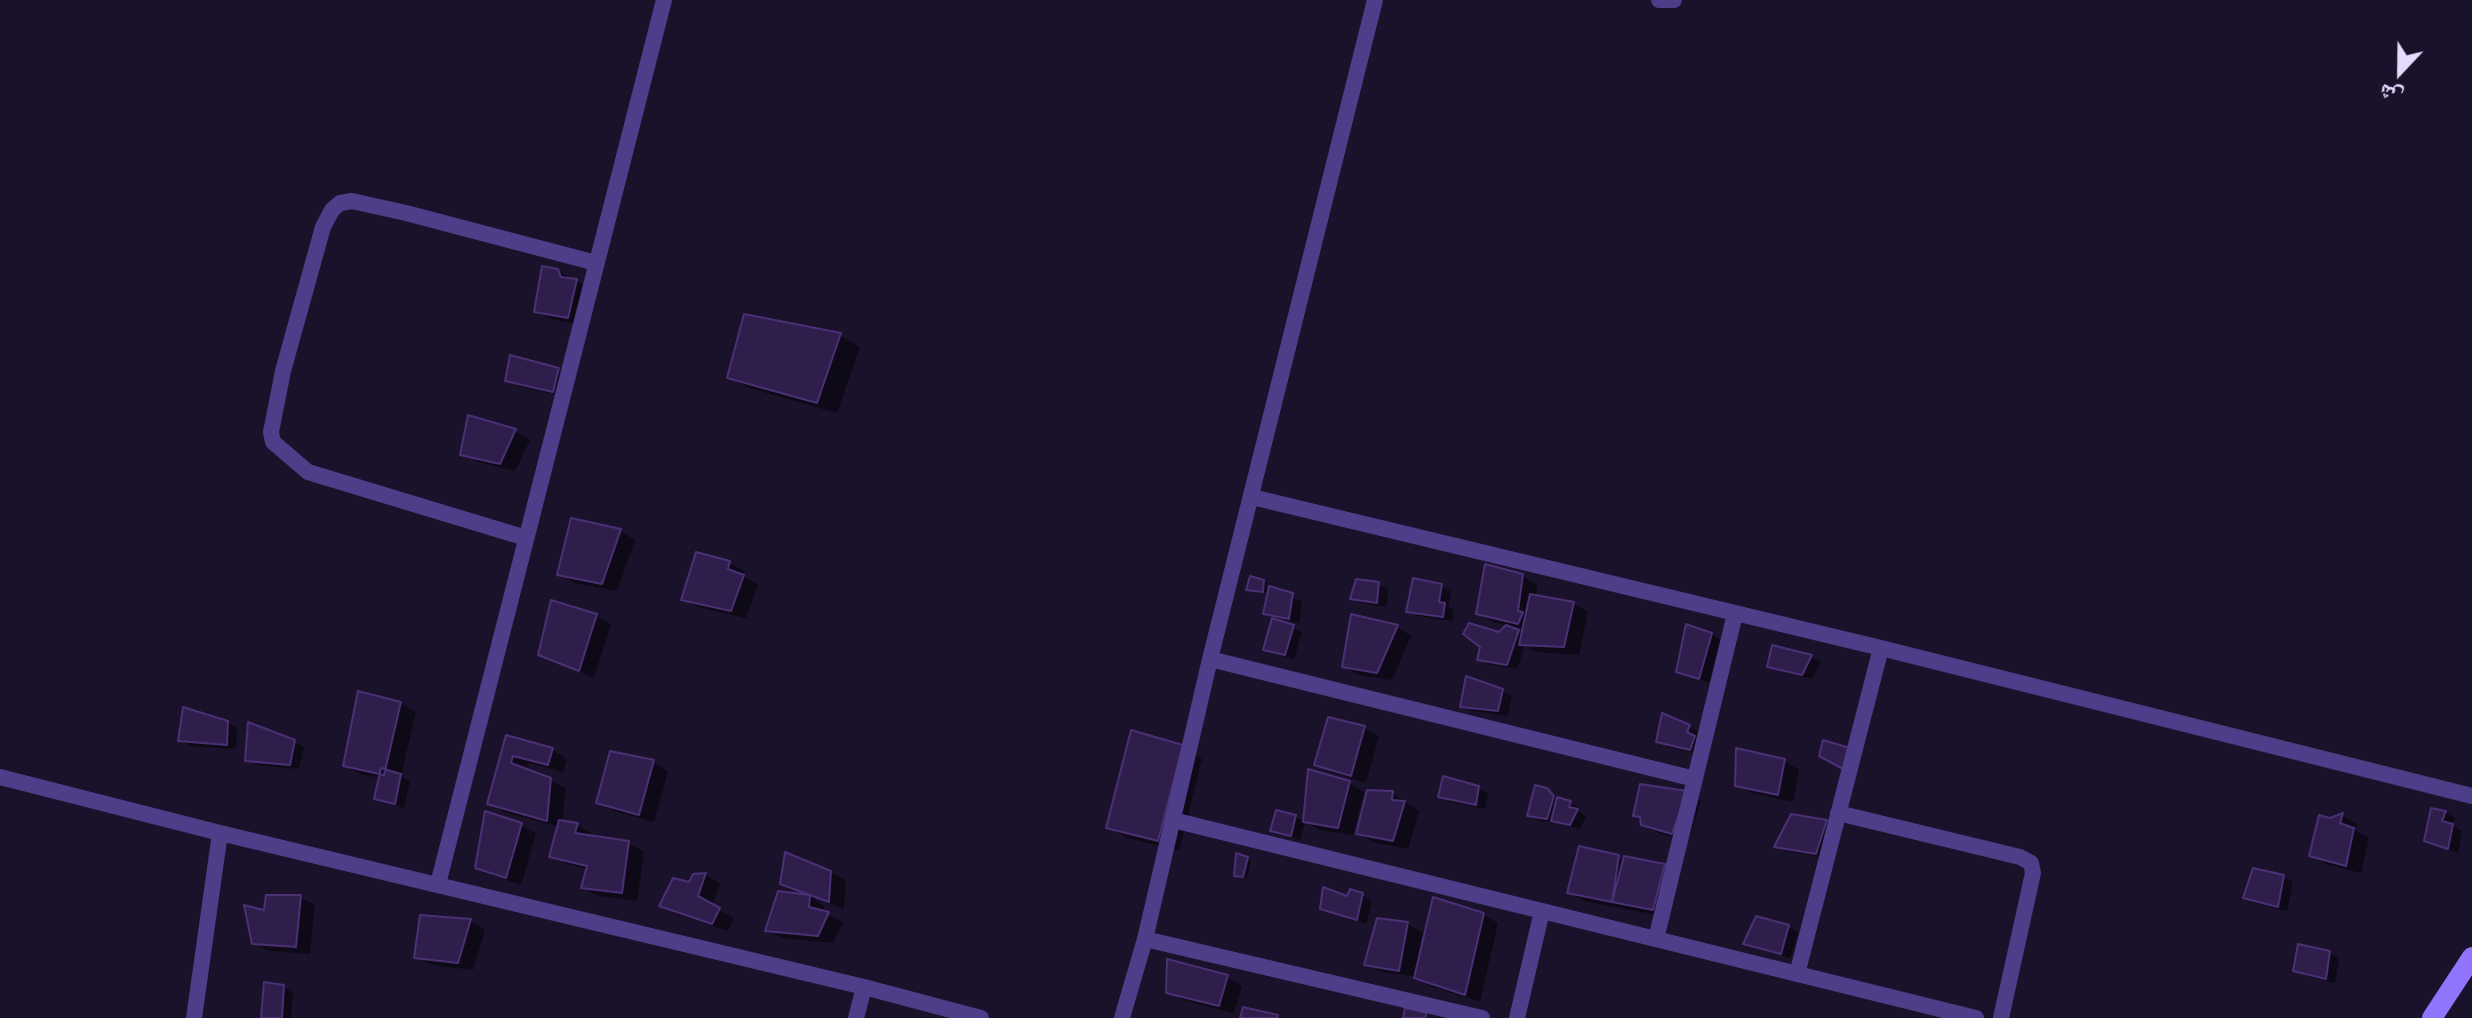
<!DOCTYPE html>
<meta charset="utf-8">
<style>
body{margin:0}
#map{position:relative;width:2472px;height:1018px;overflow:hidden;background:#1a112a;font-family:"Roboto Condensed","Noto Naskh Arabic",sans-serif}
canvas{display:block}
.north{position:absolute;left:2360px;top:32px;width:80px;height:80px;-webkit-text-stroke:6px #1a112a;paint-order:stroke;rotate:202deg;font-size:22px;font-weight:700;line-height:32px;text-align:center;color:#e5dbfe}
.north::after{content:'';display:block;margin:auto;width:28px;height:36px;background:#e5dbfe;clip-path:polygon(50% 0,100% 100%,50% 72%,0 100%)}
</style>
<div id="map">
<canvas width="2472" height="1018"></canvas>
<div class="north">ش</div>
</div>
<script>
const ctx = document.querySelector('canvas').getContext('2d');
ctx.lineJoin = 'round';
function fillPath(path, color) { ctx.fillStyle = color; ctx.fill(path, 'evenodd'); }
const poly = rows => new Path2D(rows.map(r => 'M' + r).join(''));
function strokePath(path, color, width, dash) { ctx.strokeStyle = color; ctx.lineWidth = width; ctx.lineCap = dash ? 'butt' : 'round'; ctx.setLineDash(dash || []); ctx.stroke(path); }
fillPath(poly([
 [558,271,591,289,583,325,551,319,536,311],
 [840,335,860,347,837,413,749,388,729,377],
 [559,370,568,375,563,396,517,386,508,380],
 [470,417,515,431,530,440,515,471,478,462,463,454],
 [620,531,635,540,617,591,574,583,559,574],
 [729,563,744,571,743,576,758,585,746,618,698,607,684,599],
 [1522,576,1537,585,1536,597,1573,603,1588,612,1579,655,1536,652,1525,645,1517,669,1488,664,1479,659,1500,634,1518,632,1523,635,1525,629,1493,622,1478,613],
 [1264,581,1268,584,1267,588,1302,601,1299,623,1280,619,1279,622,1302,632,1294,659,1275,654,1266,649,1274,618,1265,613,1269,594,1249,590],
 [1415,581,1442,586,1451,592,1448,607,1454,610,1453,621,1418,616,1408,611],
 [1378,584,1388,590,1386,607,1362,603,1352,598],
 [596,616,611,625,594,678,540,654],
 [1397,627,1411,636,1392,680,1359,675,1344,666],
 [1711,634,1721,640,1709,683,1678,671],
 [1774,647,1811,657,1821,662,1812,679,1779,671,1770,666],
 [1502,691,1512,696,1508,716,1472,711,1463,706],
 [401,703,416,712,401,776,410,781,404,808,376,798,381,778,360,774,345,765],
 [227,723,237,728,236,749,190,746,180,740],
 [1689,727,1699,732,1696,739,1704,743,1700,754,1668,747,1659,741],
 [1364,728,1379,736,1366,783,1331,772,1316,764],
 [508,737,552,750,567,759,563,772,529,763,526,770,566,788,562,823,578,825,592,834,591,837,629,843,644,852,637,901,598,896,583,887,588,869,566,864,551,856,559,827,504,812,490,803],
 [294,742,304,747,299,769,257,765,248,760],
 [1182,747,1202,759,1179,851,1128,838,1108,827],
 [1784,761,1799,770,1793,802,1752,793,1737,785],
 [653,762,668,771,654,822,614,811,599,802],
 [1349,783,1364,792,1353,835,1320,830,1305,821],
 [1478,788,1488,793,1485,809,1450,802,1440,796],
 [1546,790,1580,808,1578,811,1586,816,1580,829,1556,822,1539,821,1529,815],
 [1392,793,1419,811,1408,849,1373,842,1358,833],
 [1687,793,1701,801,1688,841,1658,833,1643,824,1642,819,1635,815],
 [2432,811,2446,813,2455,818,2452,825,2462,831,2458,853,2426,840],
 [1792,816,1826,822,1836,828,1826,858,1786,851,1777,846],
 [2343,816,2357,824,2355,830,2369,838,2361,873,2326,864,2311,855,2330,820],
 [1295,817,1305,822,1300,840,1273,830],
 [521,825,536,833,521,885,492,875,477,867],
 [1580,848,1625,861,1625,858,1665,866,1680,875,1668,917,1584,901,1570,892],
 [1247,859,1251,861,1247,878,1240,877,1236,875],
 [831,872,846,881,844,909,816,898,815,900,824,906,824,913,843,922,833,943,782,938,768,930,807,895,783,883],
 [706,875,720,884,712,906,734,918,728,931,676,914,661,906,690,884,694,876],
 [2283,877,2293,882,2287,911,2255,903,2245,897],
 [1362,895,1372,901,1366,924,1322,908],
 [300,897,315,905,310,954,269,951,253,942],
 [1483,915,1498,923,1480,1002,1431,986,1414,976,1381,972,1366,964,1379,921,1408,924,1423,933,1421,943,1424,944],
 [422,917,471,921,485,930,473,970,432,965,417,957],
 [1788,927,1798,932,1790,958,1746,943],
 [2329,953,2339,958,2335,983,2304,975,2295,970],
 [1227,977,1242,986,1234,1013,1183,1000,1168,992],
 [283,987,293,993,291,1018,263,1018]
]), '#0007');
const building = poly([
 [542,266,558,269,561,277,577,279,568,318,534,312,542,266],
 [744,314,841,333,817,403,727,378,744,314],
 [510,355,559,368,553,392,505,381,510,355],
 [468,415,516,429,500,464,460,455,468,415],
 [571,518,621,529,602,584,557,575,571,518],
 [696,552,730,561,728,569,744,575,731,611,681,600,696,552],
 [1485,564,1523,574,1518,611,1523,612,1518,624,1476,614,1485,564],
 [1250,576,1264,580,1263,592,1246,590,1250,576],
 [1413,578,1442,584,1439,602,1445,603,1443,617,1406,612,1413,578],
 [1356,579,1379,582,1377,603,1350,599,1356,579],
 [1269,586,1293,593,1289,619,1263,614,1269,586],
 [1530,594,1574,602,1564,647,1519,645,1530,594],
 [551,600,597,614,579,671,538,655,551,600],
 [1351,614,1398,625,1377,673,1342,667,1351,614],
 [1272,618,1294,625,1285,655,1263,650,1272,618],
 [1469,623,1499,632,1506,625,1519,630,1507,665,1477,660,1480,647,1463,634,1469,623],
 [1686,624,1712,633,1699,679,1676,672,1686,624],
 [1772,645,1812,655,1802,675,1767,667,1772,645],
 [1466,676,1503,689,1498,711,1460,707,1466,676],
 [358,691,401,702,384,775,343,766,358,691],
 [183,707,228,721,227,745,178,741,183,707],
 [1662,713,1690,725,1687,732,1695,736,1690,750,1656,742,1662,713],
 [1328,717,1365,726,1351,776,1314,765,1328,717],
 [248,722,295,740,290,765,245,761,248,722],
 [1131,730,1183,745,1158,841,1106,828,1131,730],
 [506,735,553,748,548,765,513,756,511,763,551,778,547,821,487,804,506,735],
 [1823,740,1850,748,1843,769,1819,756,1823,740],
 [1736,748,1785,759,1778,795,1735,786,1736,748],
 [610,751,654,760,639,815,596,803,610,751],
 [381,768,401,774,395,804,374,799,381,768],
 [1308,769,1350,781,1338,828,1303,822,1308,769],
 [1443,776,1479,786,1476,805,1438,797,1443,776],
 [1640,784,1687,791,1672,834,1641,825,1640,817,1633,816,1640,784],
 [1535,785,1547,788,1554,796,1547,819,1527,816,1535,785],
 [1367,790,1393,791,1392,800,1405,801,1393,841,1356,834,1367,790],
 [1557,797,1571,801,1569,807,1578,809,1570,825,1551,821,1557,797],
 [2431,808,2446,811,2442,821,2453,824,2448,849,2424,841,2431,808],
 [1276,810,1296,815,1291,836,1270,831,1276,810],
 [485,811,522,823,506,878,475,868,485,811],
 [2343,813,2340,823,2354,828,2346,866,2309,856,2319,815,2330,818,2343,813],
 [1791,814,1827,820,1816,854,1774,847,1791,814],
 [559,820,578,823,575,833,629,841,622,893,581,888,587,866,549,857,559,820],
 [1579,846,1619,855,1612,902,1567,893,1579,846],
 [785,852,831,871,829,902,780,884,785,852],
 [1236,853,1248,857,1243,877,1234,876,1236,853],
 [1624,856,1665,864,1653,910,1612,902,1624,856],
 [2253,868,2284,875,2278,907,2243,898,2253,868],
 [706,873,698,896,720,908,712,924,659,906,673,878,689,882,693,874,706,873],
 [1323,887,1347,896,1350,889,1363,893,1357,920,1320,909,1323,887],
 [778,891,810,895,809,907,829,912,818,936,765,931,778,891],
 [266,895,301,895,296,947,252,944,244,905,264,910,266,895],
 [1433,897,1484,913,1465,995,1414,978,1433,897],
 [420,915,471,919,458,963,414,958,420,915],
 [1756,916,1789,925,1781,954,1743,944,1756,916],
 [1377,918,1408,922,1399,971,1364,965,1377,918],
 [2298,944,2330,951,2326,979,2293,971,2298,944],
 [1167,959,1228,975,1219,1006,1166,993,1167,959],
 [264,982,284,985,282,1018,261,1018,264,982],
 [1243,1007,1278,1015,1277,1018,1240,1018,1243,1007],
 [1405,1008,1427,1013,1425,1018,1403,1018,1405,1008]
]);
fillPath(building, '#2f1e4b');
strokePath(building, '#4b3076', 2);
strokePath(poly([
 [1659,0,1674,0],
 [1252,497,1881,648,2472,796],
 [526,538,308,472,273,442,271,432,283,371,323,227,332,210,340,203,352,201,406,213,596,263],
 [1210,659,1695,779],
 [0,777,220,833,864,987,981,1018],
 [1838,813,2020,857,2031,863,2033,873,2001,1018],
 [1173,820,1976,1018],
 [438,884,664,0],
 [1145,939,1482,1018],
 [1656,939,1735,614],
 [1797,974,1881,648],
 [194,1018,220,833],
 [856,1018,864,987],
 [1122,1018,1145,939,1210,659,1375,0],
 [1517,1018,1542,911]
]), '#4e3d88', 16);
strokePath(poly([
 [2432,1018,2472,957]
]), '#9074fc', 20);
</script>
